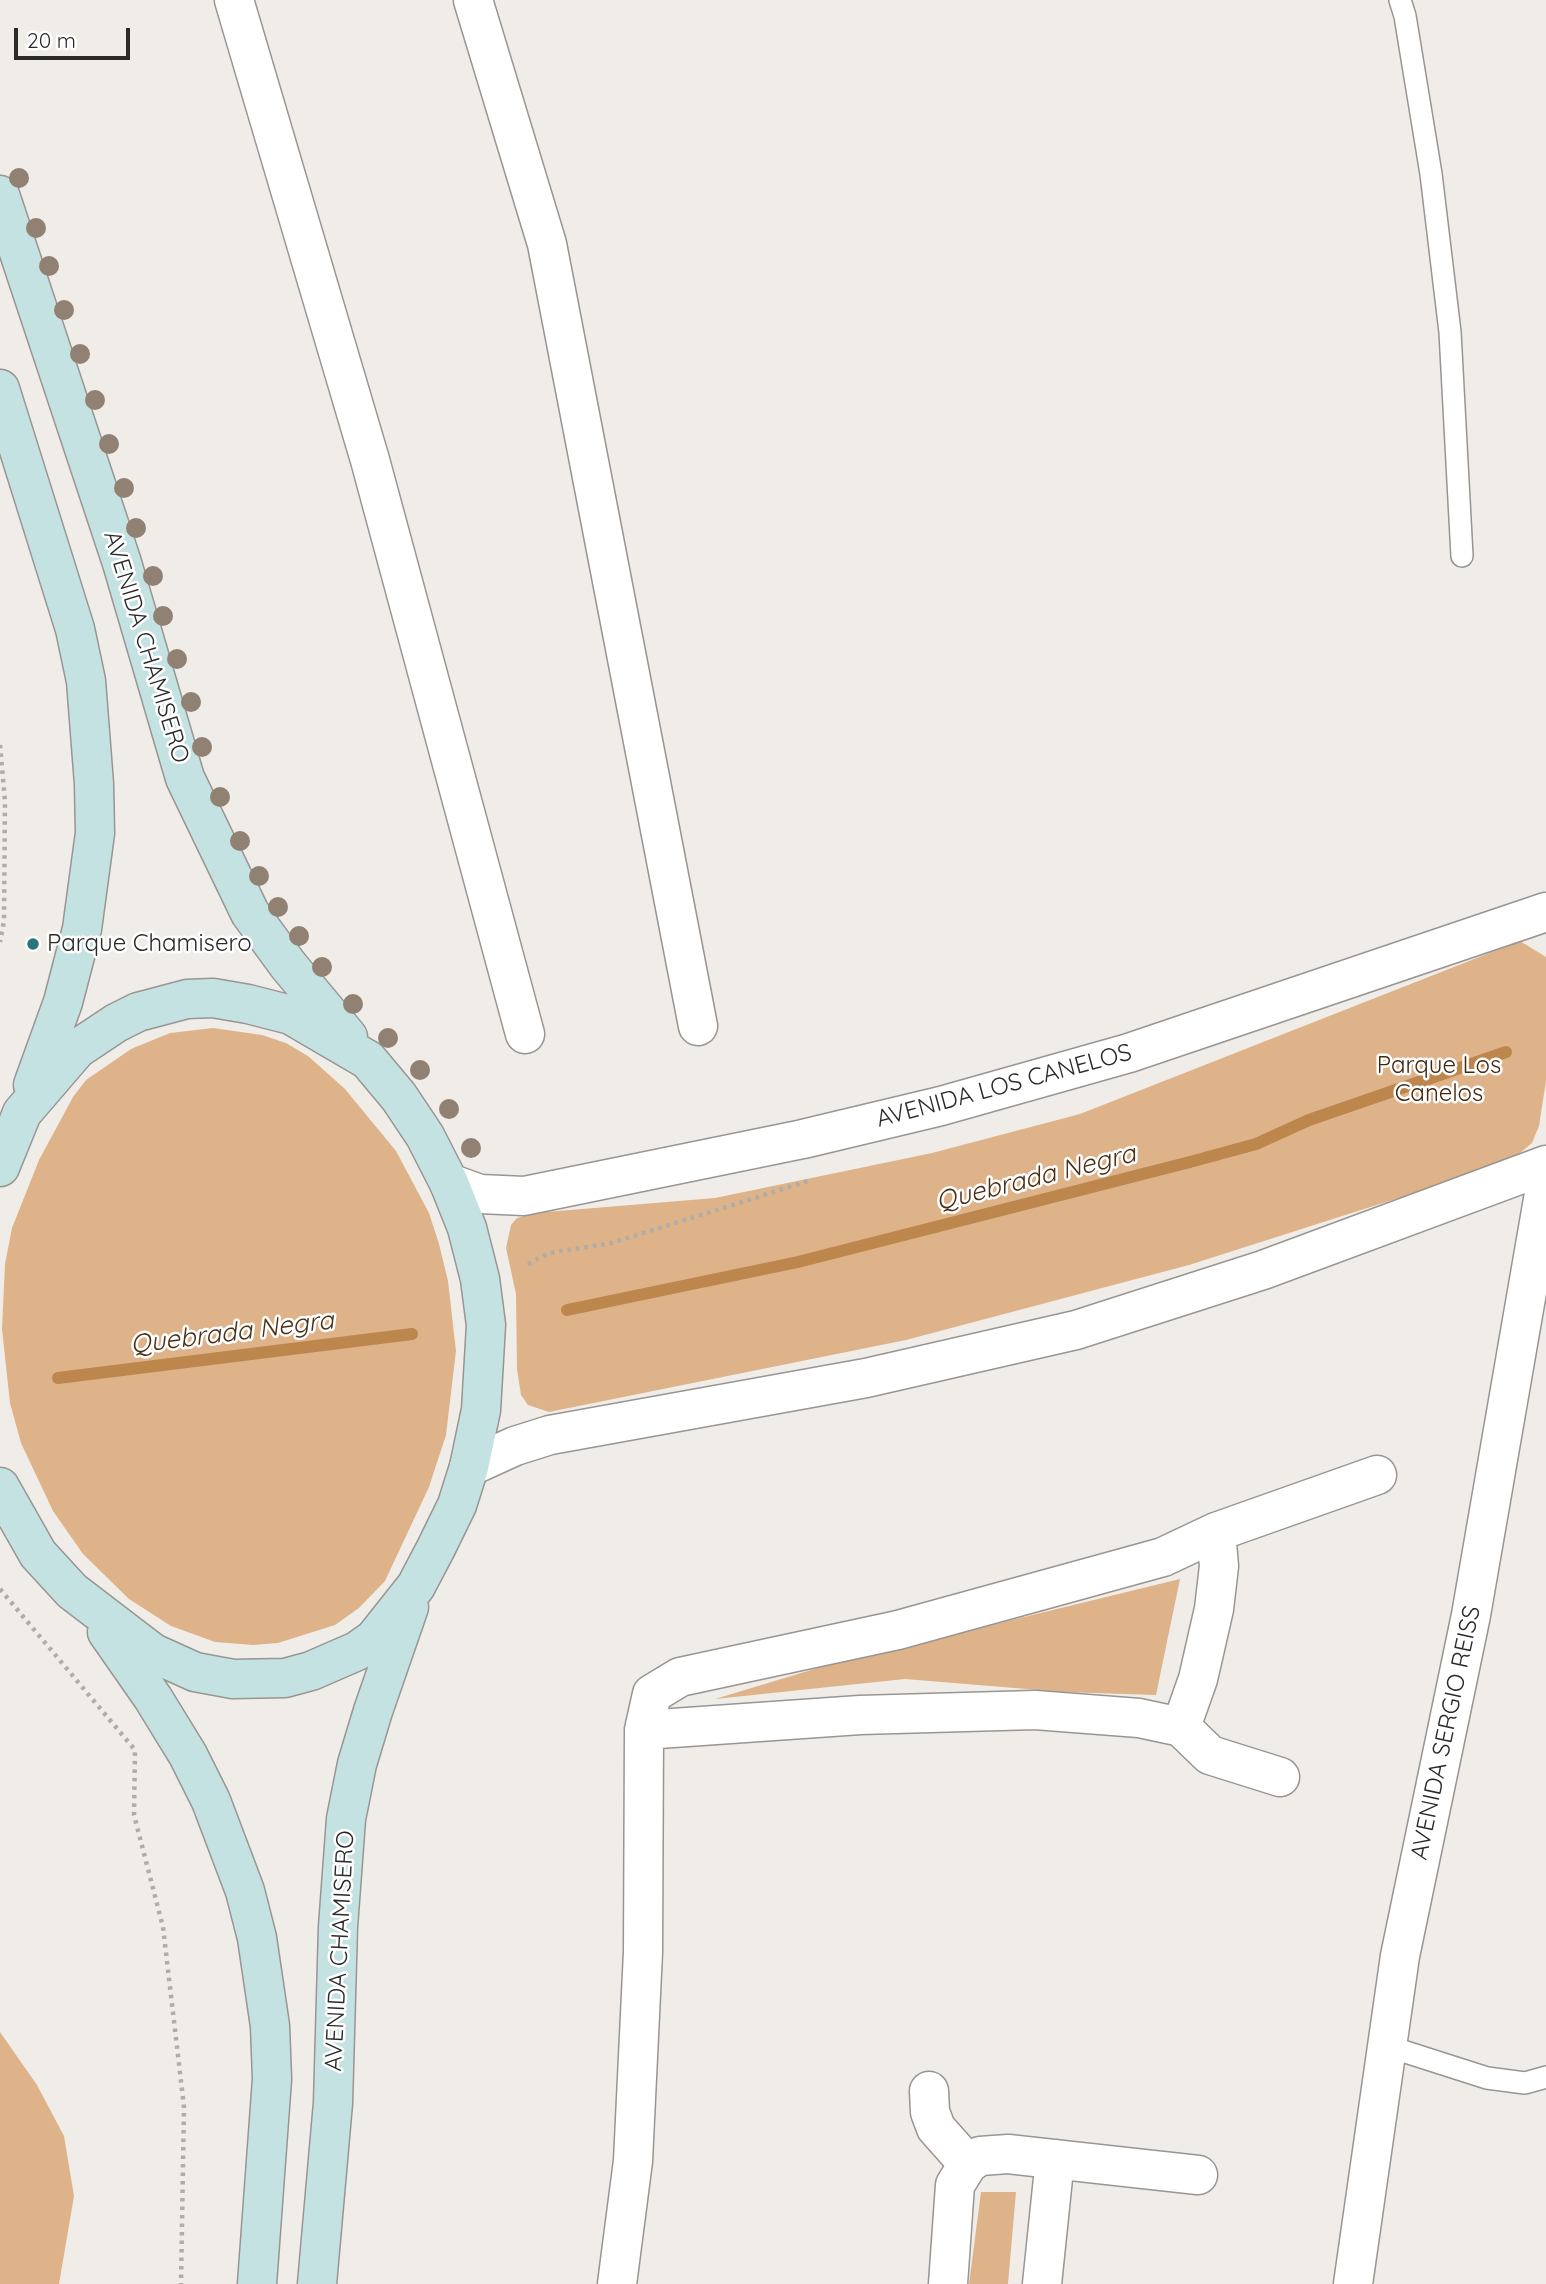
<!DOCTYPE html>
<style>
body{margin:0}
#map{position:relative;width:1546px;height:2284px;overflow:hidden;background:#f0ede9;font-family:Quicksand,sans-serif}
canvas{display:block}
.scale{position:absolute;left:14px;top:28px;width:116px;height:32px;box-sizing:border-box;border:4px solid #2b2a29;border-top:0;padding-left:9px;font-size:21px;line-height:24px;white-space:nowrap;color:#2b2a29;-webkit-text-stroke:5px #fff;paint-order:stroke}
</style>
<div id="map">
<canvas width="1546" height="2284"></canvas>
<div class="scale">20 m</div>
</div>
<script>
const ctx = document.querySelector('canvas').getContext('2d');
ctx.lineJoin = 'round';
function fillPath(path, color) { ctx.fillStyle = color; ctx.fill(path, 'evenodd'); }
const poly = rows => new Path2D(rows.map(r => 'M' + r).join(''));
function strokePath(path, color, width, dash) { ctx.strokeStyle = color; ctx.lineWidth = width; ctx.lineCap = dash ? 'butt' : 'round'; ctx.setLineDash(dash || []); ctx.stroke(path); }
function drawText(font, color, halo, rows, align = 'center') {
  ctx.font = font + ' Quicksand,sans-serif'; ctx.lineWidth = 5; ctx.setLineDash([]); ctx.textBaseline = 'middle'; ctx.strokeStyle = halo; ctx.fillStyle = color; for (const [text, x, y, turn = 0] of rows) {
    ctx.save(); ctx.translate(x, y); ctx.rotate((+turn || 0) * Math.PI / 180); ctx.textAlign = isNaN(turn) ? turn : align; if (halo) ctx.strokeText(text, 0, 0); ctx.fillText(text, 0, 0); ctx.restore();
  }
}
fillPath(poly([
 [1520,941,1546,957,1546,1081,1539,1126,1532,1143,1508,1163,1189,1265,906,1340,549,1412,528,1405,521,1395,517,1369,516,1294,506,1248,511,1225,517,1218,534,1213,715,1198,932,1153,1080,1114],
 [213,1028,262,1035,286,1043,308,1056,345,1089,396,1151,429,1213,439,1244,448,1281,456,1351,446,1435,429,1487,385,1581,359,1608,335,1625,278,1643,253,1645,215,1642,171,1626,129,1599,83,1554,53,1511,21,1443,10,1403,2,1329,5,1264,12,1228,39,1160,73,1097,86,1080,131,1049,170,1033],
 [1180,1579,1156,1695,1063,1692,905,1679,715,1699,831,1664],
 [0,2032,37,2085,64,2136,74,2196,59,2284,0,2284],
 [981,2192,1016,2192,1008,2284,969,2284]
]), '#deb389');
strokePath(poly([
 [567,1310,798,1262,1190,1162,1256,1144,1309,1120,1506,1052],
 [58,1378,412,1334]
]), '#bd864d', 12);
const lane = poly([
 [1400,0,1405,16,1431,174,1450,332,1462,556],
 [1387,2046,1487,2078,1525,2083,1546,2077]
]);
const street = poly([
 [234,0,370,460,525,1034],
 [473,0,547,244,698,1026],
 [449,1183,480,1194,524,1196,803,1139,941,1106,1129,1053,1546,912],
 [469,1467,515,1446,550,1435,866,1378,1076,1330,1263,1270,1546,1165],
 [1181,1727,1198,1679,1214,1609,1219,1566,1216,1532],
 [644,1730,860,1715,1035,1710,1139,1718,1181,1727,1210,1755,1280,1777],
 [929,2091,930,2112,936,2128,968,2164],
 [617,2284,633,2161,643,1952,644,1730,652,1694,680,1677,898,1630,1163,1557,1216,1532,1377,1475],
 [948,2284,955,2185,968,2164,980,2156,1008,2154,1198,2175],
 [1042,2284,1055,2159],
 [1353,2284,1400,1956,1471,1615,1546,1182]
]);
const secondary = poly([
 [0,195,122,563,185,778,250,913,288,965,348,1037],
 [0,389,75,629,86,681,94,784,95,833,82,929,63,1002,33,1085],
 [0,1167,22,1113,77,1049,116,1023,138,1012,187,999,213,998,248,1004,291,1015,368,1060,399,1097,425,1136,449,1183,467,1228,480,1279,486,1325,481,1410,469,1467,457,1505,436,1548,416,1586,374,1639,357,1651,311,1671,285,1678,233,1679,195,1672,153,1653,72,1591,38,1554,0,1487],
 [107,1632,153,1698,188,1755,211,1801,245,1891,257,1938,270,2026,272,2079,257,2284],
 [317,2284,333,2103,338,1927,346,1819,357,1764,373,1711,409,1607]
]);
strokePath(lane, '#989592', 24);
strokePath(street, '#989592', 41);
strokePath(secondary, '#989592', 41);
strokePath(poly([
 [0,745,5,801,4,921,0,942],
 [528,1264,549,1253,612,1243,808,1181],
 [0,1589,135,1750,134,1815,163,1927,184,2107,181,2284]
]), '#afaca9', 4.5, [3.5, 5]);
strokePath(lane, '#fff', 21);
strokePath(street, '#fff', 38);
strokePath(secondary, '#c4e2e2', 38);
ctx.fillStyle = '#908172';
for (const [x, y] of [
 [19,178],
 [36,228],
 [49,266],
 [64,310],
 [80,354],
 [95,400],
 [109,444],
 [124,488],
 [136,528],
 [153,576],
 [163,616],
 [177,659],
 [191,702],
 [202,747],
 [220,797],
 [240,841],
 [259,876],
 [278,907],
 [299,936],
 [322,967],
 [353,1004],
 [388,1038],
 [420,1070],
 [449,1109],
 [471,1148]
]) { ctx.beginPath(); ctx.arc(x, y, 10, 0, 2 * Math.PI); ctx.fill(); }
for (const [x, y, r, color] of [
 [33,944,7,"#2b7576"]
]) { const dot = new Path2D(); dot.arc(x, y, r, 0, 2 * Math.PI); ctx.fillStyle = color; ctx.fill(dot); strokePath(dot, '#fff', 2.5); }
drawText('24px', '#2b2a29', '#fff', [
 ["AVENIDA CHAMISERO",146,647,73],
 ["AVENIDA LOS CANELOS",1004,1086,-15],
 ["AVENIDA SERGIO REISS",1446,1733,-78],
 ["AVENIDA CHAMISERO",340,1951,-87]
]);
drawText('24px', '#2b2a29', '#fff', [
 ["Parque Chamisero",47,944]
], 'left');
drawText('24px', '#412910', '#fff', [
 ["Parque Los",1439,1066],
 ["Canelos",1439,1094]
]);
drawText('italic 26px', '#482f16', '#fff', [
 ["Quebrada Negra",1036,1178,-14],
 ["Quebrada Negra",232,1333,-7]
]);
</script>
